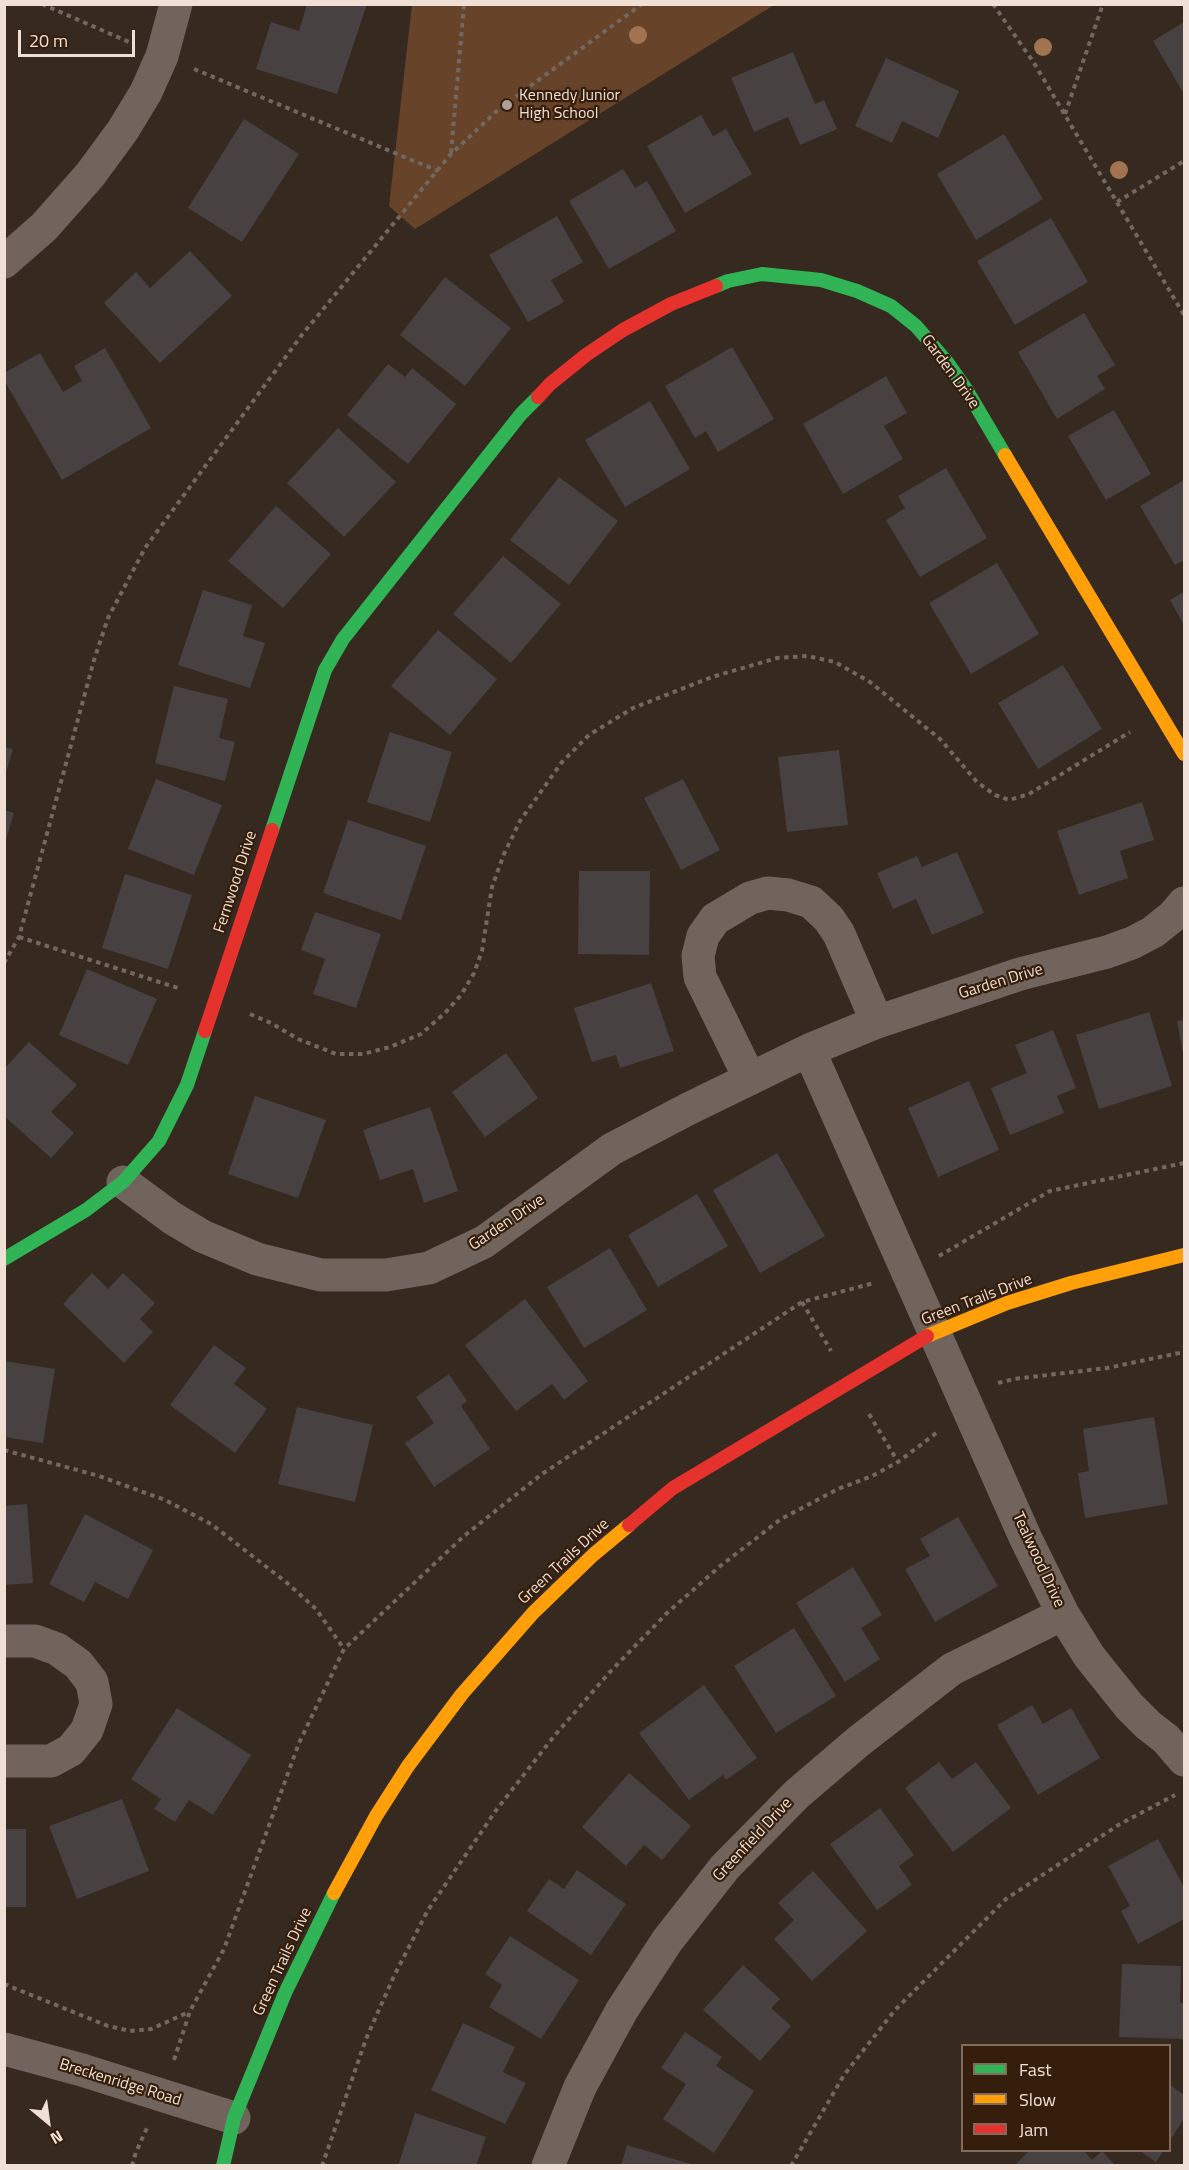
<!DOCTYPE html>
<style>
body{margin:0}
#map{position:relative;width:1189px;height:2170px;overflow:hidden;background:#362920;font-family:"Titillium Web",sans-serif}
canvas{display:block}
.frame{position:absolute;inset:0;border:6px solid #f0dfd4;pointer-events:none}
.legend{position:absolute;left:961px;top:2044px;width:210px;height:108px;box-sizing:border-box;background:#351e0c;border:2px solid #806b5c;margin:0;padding:8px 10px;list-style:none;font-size:18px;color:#f0dfd4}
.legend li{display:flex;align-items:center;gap:12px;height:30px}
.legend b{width:30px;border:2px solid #806b5c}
.north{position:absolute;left:18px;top:2092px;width:60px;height:60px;-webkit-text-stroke:4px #351e0c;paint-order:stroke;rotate:151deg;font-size:16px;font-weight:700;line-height:24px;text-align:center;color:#f0dfd4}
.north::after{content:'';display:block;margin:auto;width:21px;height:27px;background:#f0dfd4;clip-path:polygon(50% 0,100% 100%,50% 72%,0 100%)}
.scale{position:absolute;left:18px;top:30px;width:117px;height:27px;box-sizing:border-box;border:3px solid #f0dfd4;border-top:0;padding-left:8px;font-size:18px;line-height:21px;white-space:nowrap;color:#f0dfd4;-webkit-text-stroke:4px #351e0c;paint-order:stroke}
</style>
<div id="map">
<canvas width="1189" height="2170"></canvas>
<div class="frame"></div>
<ul class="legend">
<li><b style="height:8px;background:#30b455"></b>Fast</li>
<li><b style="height:8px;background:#ff9f0a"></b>Slow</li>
<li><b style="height:8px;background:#e5322d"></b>Jam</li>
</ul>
<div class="north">N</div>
<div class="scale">20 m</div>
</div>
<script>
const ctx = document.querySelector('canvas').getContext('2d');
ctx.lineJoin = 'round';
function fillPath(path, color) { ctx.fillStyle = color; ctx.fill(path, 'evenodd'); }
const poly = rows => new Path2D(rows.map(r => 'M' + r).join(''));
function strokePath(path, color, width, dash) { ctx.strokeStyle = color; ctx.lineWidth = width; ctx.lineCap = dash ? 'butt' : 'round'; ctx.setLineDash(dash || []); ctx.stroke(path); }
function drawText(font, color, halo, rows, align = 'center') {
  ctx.font = font + ' "Titillium Web",sans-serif'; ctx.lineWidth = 4.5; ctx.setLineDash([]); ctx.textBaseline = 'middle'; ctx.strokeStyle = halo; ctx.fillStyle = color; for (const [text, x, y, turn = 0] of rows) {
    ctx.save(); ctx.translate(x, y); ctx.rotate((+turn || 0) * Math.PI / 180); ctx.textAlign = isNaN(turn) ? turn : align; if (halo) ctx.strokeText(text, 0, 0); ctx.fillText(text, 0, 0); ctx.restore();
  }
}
fillPath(poly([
 [412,5,412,4,774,5,415,229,389,206]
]), '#674329');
fillPath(poly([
 [307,4,367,4,337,94,256,69,271,22,299,31],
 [1184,22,1184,94,1153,41],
 [793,52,815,104,824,100,837,129,800,145,788,117,754,132,731,78],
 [886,58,959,91,938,138,902,121,892,143,855,126],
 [701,115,713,136,726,129,752,174,685,213,647,146],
 [244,119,299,154,242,242,188,208],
 [1004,134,1043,199,976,240,937,174],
 [623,169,635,188,647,181,676,231,609,269,569,201],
 [557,216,583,262,551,280,564,302,528,322,489,255],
 [1051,218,1088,282,1015,325,977,261],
 [190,251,232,296,160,363,104,303,136,272,150,288],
 [445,277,511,328,465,386,400,335],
 [1084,313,1115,365,1097,376,1105,389,1057,419,1018,352],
 [732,347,774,419,718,452,706,431,695,438,665,386],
 [105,348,151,428,62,480,4,380,4,373,40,353,63,392,82,381,74,366],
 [388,364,405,377,412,368,456,404,408,464,347,415],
 [886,376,907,413,884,426,903,459,843,494,803,424],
 [650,401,690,469,625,507,585,440],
 [1114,410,1151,474,1106,500,1068,436],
 [338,428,396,482,344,537,287,483],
 [946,468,987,538,920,577,886,520,905,508,898,496],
 [559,477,618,521,569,585,510,540],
 [1184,480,1184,560,1175,565,1140,506],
 [276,506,331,554,283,608,228,561],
 [503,556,561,604,511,663,453,614],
 [997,563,1039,634,971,674,929,603],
 [203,590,252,605,243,636,265,643,250,688,178,665],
 [1184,592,1184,625,1170,600],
 [438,630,497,679,450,735,391,686],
 [1063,665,1102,729,1038,769,998,703],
 [174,686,228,699,219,738,235,742,225,781,155,763],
 [390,732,452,752,430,822,367,802],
 [4,747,13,749,5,776,4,776],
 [839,750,848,825,787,832,778,757],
 [156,779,222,805,194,875,128,849],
 [683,779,720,850,681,870,644,798],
 [1142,802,1154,840,1120,851,1128,878,1079,895,1057,831],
 [4,810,14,813,5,843,4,843],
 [348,820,426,846,401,920,323,893],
 [957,852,984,913,932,935,916,899,893,909,877,873,917,856,922,867],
 [579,871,650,871,649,955,578,954],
 [125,874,192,895,168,969,102,948],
 [315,912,381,934,356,1008,313,994,325,959,301,950],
 [87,969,157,999,128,1065,59,1035],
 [651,983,674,1051,620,1068,616,1055,592,1062,574,1008],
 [1149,1012,1172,1086,1099,1109,1076,1035],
 [1184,1020,1184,1053,1183,1053,1177,1021],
 [1053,1030,1076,1088,1057,1096,1064,1113,1010,1135,991,1088,1027,1073,1015,1045],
 [29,1042,77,1085,51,1112,74,1133,51,1158,4,1116,4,1069],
 [506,1053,538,1098,485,1137,452,1092],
 [969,1081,999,1150,938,1177,908,1108],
 [255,1096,326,1120,298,1198,228,1174],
 [430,1107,458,1191,424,1203,413,1169,380,1180,363,1130],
 [777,1153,825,1236,760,1273,713,1190],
 [697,1194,728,1246,658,1287,628,1235],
 [610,1248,647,1310,584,1348,547,1287],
 [92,1273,108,1289,123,1273,155,1303,140,1319,153,1332,124,1363,63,1304],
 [525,1299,588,1381,564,1400,552,1384,516,1411,465,1345],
 [214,1345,246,1368,234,1384,267,1409,235,1453,170,1405],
 [4,1361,55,1369,43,1443,4,1437],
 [449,1374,467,1401,461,1406,490,1449,434,1487,405,1443,434,1423,416,1397],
 [297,1407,373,1425,355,1502,278,1484],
 [1154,1417,1168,1504,1085,1518,1078,1473,1089,1471,1083,1429],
 [27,1504,33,1583,4,1585,4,1506],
 [85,1514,153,1550,128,1599,95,1582,84,1602,49,1584],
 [958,1517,998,1586,935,1622,905,1569,930,1556,920,1539],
 [853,1567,882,1615,861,1628,880,1659,845,1682,796,1603],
 [794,1628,836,1696,776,1733,734,1666],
 [704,1685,757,1758,726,1780,723,1775,689,1800,639,1733],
 [1032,1705,1043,1724,1071,1708,1100,1758,1038,1795,997,1725],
 [177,1708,251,1755,213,1815,189,1800,175,1822,154,1809,161,1799,131,1779],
 [939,1762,952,1779,976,1762,1011,1808,953,1852,905,1788],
 [629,1773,691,1826,662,1860,644,1845,626,1866,582,1827],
 [122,1799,149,1871,77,1899,49,1826],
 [880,1808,914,1855,899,1866,912,1885,877,1910,830,1844],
 [4,1829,26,1829,26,1907,4,1907],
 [1158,1839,1184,1887,1184,1919,1138,1944,1121,1911,1130,1906,1108,1866],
 [577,1870,626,1904,591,1955,527,1911,549,1879,564,1889],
 [813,1871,867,1931,812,1981,774,1939,794,1920,778,1903],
 [510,1936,579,1980,541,2039,489,2007,502,1985,485,1974],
 [1122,1964,1181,1966,1180,2003,1184,2003,1184,2039,1119,2037],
 [743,1965,780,1999,771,2008,791,2026,760,2061,703,2010],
 [463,2023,515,2047,503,2072,526,2083,505,2124,431,2090],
 [685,2032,722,2057,716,2066,754,2091,714,2153,663,2119,686,2084,661,2068],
 [1170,2085,1184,2095,1184,2118,1170,2141],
 [415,2113,486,2137,476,2166,398,2166],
 [627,2145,694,2165,694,2166,621,2166],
 [1030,2150,1083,2150,1092,2160,1102,2151,1116,2166,1014,2166],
 [1139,2150,1164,2150,1156,2162]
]), '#474142');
strokePath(poly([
 [42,4,129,42],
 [993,4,1034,63,1184,315],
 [194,69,438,171],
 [1065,114,1103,4],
 [451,153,464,4],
 [1117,202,1184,161],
 [19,937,181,989],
 [4,963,19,937,94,660,108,618,145,548,301,336,450,155,499,109,642,4],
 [250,1014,271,1023,298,1039,336,1054,363,1054,390,1047,421,1034,445,1013,461,995,474,973,482,951,492,887,504,854,520,821,562,762,589,735,633,708,712,677,777,658,807,656,835,662,870,682,940,739,977,782,995,795,1009,800,1029,794,1130,732],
 [939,1256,1050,1191,1184,1163],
 [802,1302,831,1351],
 [998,1383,1014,1379,1107,1368,1184,1352],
 [869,1414,898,1462],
 [4,1450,99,1476,165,1500,211,1524,286,1582,316,1609,344,1649],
 [4,1984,108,2026,130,2031,151,2029,189,2012],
 [174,2060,190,2011,224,1949,299,1743,344,1649,464,1536,542,1474,802,1302,874,1283],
 [132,2166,136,2152,147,2128],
 [322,2166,366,2039,394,1976,428,1910,497,1809,555,1735,609,1673,666,1614,719,1567,781,1519,838,1489,872,1476,898,1462,939,1431],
 [791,2166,844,2075,895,2010,1006,1899,1120,1824,1175,1795]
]), '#726861', 4, [4.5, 4.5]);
strokePath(poly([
 [4,262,44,227,90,175,123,130,146,92,162,56,176,4],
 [809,1050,1026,1539,1063,1614,1089,1656,1129,1706,1148,1725,1166,1739,1184,1760],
 [750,1079,700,977,698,956,703,936,715,919,750,898,768,893,788,895,811,902,829,919,839,934,877,1022],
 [123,1182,172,1218,202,1236,257,1259,321,1275,386,1275,429,1268,484,1242,612,1149,688,1109,809,1050,877,1022,1020,974,1107,952,1132,943,1153,932,1173,916,1184,903],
 [4,1641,35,1641,57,1649,78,1664,92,1682,96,1704,87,1730,71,1750,51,1761,4,1761],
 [4,2049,82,2070,234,2118],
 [548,2166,580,2087,622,2010,667,1941,725,1867,797,1794,859,1741,952,1669,1063,1614]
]), '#70645d', 33);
strokePath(poly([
 [716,286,728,281,762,274,821,280,857,291,891,306,916,326,947,362,966,389,1005,455],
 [272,830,325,670,343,639,521,414,538,397],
 [4,1259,86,1210,123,1182,159,1141,187,1085,205,1031],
 [223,2166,234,2118,285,1993,334,1893]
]), '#30b455', 14);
strokePath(poly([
 [1005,455,1184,754],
 [927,1336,1007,1303,1071,1283,1184,1255],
 [334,1893,376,1816,408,1766,462,1694,533,1613,593,1555,629,1525]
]), '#ff9f0a', 14);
strokePath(poly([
 [538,397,550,384,586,355,623,330,671,304,716,286],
 [205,1031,272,830],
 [629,1525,673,1488,927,1336]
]), '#e5322d', 14);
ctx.fillStyle = '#a27350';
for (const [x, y] of [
 [638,35],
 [1043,47],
 [1119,170]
]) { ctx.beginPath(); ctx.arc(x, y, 9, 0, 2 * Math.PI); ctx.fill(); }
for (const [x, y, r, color] of [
 [507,105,6,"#af9f95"]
]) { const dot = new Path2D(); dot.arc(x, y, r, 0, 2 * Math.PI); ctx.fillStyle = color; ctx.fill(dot); strokePath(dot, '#351e0c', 2); }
drawText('16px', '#f0dfd4', '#351e0c', [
 ["Kennedy Junior",519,96],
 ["High School",519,114]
], 'left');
drawText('16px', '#f0dfd4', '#351e0c', [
 ["Garden Drive",950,372,54],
 ["Fernwood Drive",236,882,-72],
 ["Garden Drive",1001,982,-17],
 ["Garden Drive",507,1223,-34],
 ["Green Trails Drive",977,1300,-21],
 ["Tealwood Drive",1038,1560,65],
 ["Green Trails Drive",564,1562,-43],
 ["Greenfield Drive",753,1840,-47],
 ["Green Trails Drive",283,1962,-65],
 ["Breckenridge Road",120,2083,17]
]);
</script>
